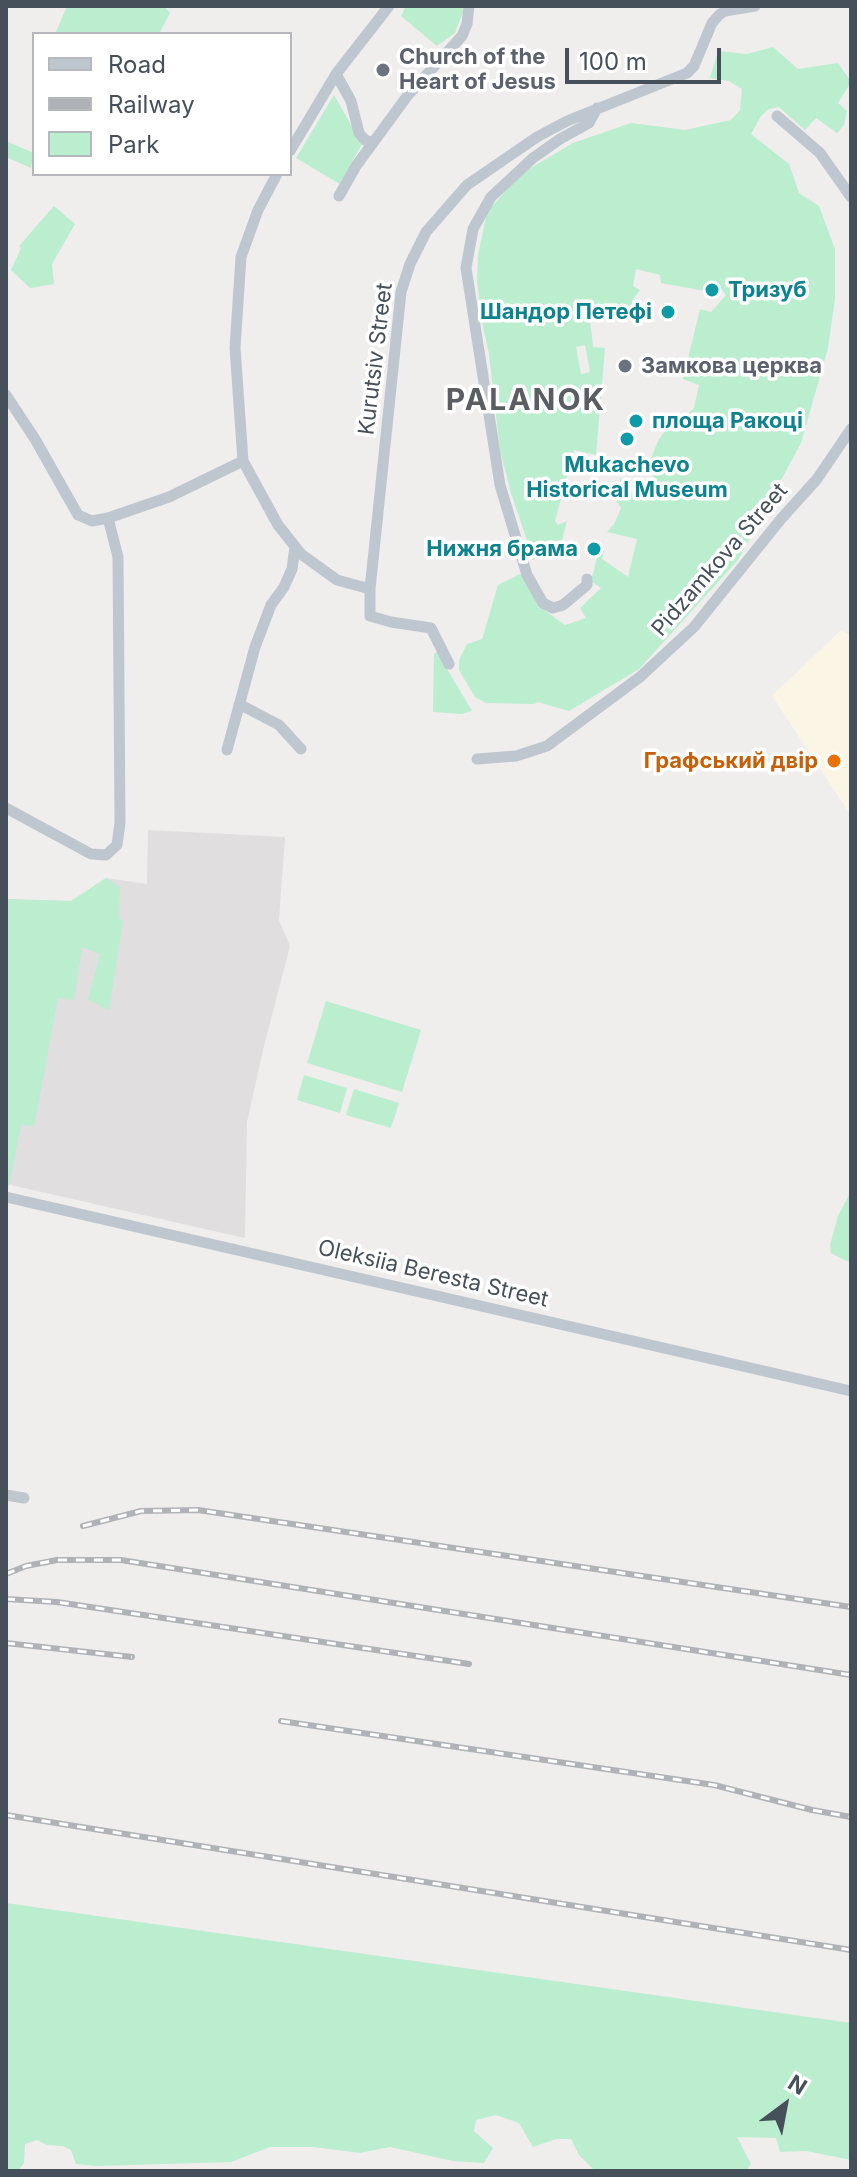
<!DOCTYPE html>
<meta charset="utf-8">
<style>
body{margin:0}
#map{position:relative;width:857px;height:2177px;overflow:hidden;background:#f0eded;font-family:Inter,sans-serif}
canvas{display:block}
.frame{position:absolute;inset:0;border:8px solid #46505a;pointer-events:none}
.legend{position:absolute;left:32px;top:32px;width:260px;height:144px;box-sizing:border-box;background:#fff;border:2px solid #b5b9bd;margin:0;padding:10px 14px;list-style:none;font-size:24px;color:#46505a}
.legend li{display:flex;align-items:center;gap:16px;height:40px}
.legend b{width:40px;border:2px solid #b5b9bd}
.north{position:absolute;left:745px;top:2065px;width:80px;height:80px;-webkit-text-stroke:6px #fff;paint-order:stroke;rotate:32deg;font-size:22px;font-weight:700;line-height:32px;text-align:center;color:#46505a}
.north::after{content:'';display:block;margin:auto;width:28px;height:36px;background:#46505a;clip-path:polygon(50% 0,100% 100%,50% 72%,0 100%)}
.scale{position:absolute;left:565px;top:48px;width:156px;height:36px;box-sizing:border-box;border:4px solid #46505a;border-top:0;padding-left:10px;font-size:24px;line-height:28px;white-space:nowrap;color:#46505a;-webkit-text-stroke:6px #fff;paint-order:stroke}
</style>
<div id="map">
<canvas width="857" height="2177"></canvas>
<div class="frame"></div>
<ul class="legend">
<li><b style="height:10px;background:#bec7cf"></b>Road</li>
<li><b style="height:10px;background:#afb2b7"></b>Railway</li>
<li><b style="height:22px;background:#bbedcf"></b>Park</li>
</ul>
<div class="north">N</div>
<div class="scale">100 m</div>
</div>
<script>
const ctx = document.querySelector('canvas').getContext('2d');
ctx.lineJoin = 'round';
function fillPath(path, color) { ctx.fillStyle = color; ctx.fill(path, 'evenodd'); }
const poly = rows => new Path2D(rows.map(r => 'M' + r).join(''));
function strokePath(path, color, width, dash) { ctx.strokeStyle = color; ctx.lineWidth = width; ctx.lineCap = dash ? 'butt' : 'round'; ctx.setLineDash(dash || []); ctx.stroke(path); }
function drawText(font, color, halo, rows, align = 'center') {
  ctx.font = font + ' Inter,sans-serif'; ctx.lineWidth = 7; ctx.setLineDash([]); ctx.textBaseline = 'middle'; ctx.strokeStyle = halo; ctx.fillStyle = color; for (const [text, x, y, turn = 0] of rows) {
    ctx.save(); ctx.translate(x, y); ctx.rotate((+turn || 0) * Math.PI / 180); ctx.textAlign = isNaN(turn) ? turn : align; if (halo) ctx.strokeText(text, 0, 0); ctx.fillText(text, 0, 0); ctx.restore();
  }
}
fillPath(poly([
 [841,630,851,635,851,810,848,811,772,696]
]), '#fbf5e5');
fillPath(poly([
 [148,830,285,837,279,920,290,946,263,1050,247,1122,245,1238,6,1184,6,899,71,901,106,878,147,884]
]), '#e1dedf');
fillPath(poly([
 [67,6,164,6,170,13,159,34,55,34],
 [406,6,462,6,463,12,455,33,437,46,401,16],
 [773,47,798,69,838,63,851,82,838,103,847,111,844,125,837,133,816,118,805,130,779,107,769,109,761,116,751,134,789,164,799,193,819,206,835,249,835,299,828,348,801,443,738,560,639,669,569,711,538,702,534,704,486,703,475,697,459,670,459,660,467,644,482,639,498,585,522,573,540,607,565,625,586,618,580,608,601,588,591,581,599,550,604,551,602,559,628,577,637,539,607,532,614,524,621,508,616,501,620,478,624,479,623,486,645,502,656,469,648,466,658,441,672,420,677,424,694,408,699,385,683,379,700,309,711,312,726,295,721,289,715,292,706,287,705,291,661,283,660,275,636,269,633,286,640,290,632,301,631,317,626,317,622,321,590,319,593,347,605,348,596,455,574,450,555,521,558,525,567,521,559,552,537,547,534,561,511,493,500,450,489,354,483,327,477,281,478,255,487,212,511,185,529,169,573,143,631,123,685,130,731,120,740,110,742,89,729,81,710,78,718,51,747,54],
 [585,345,590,372,581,374,576,347],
 [334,95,362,144,340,184,296,158],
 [6,141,34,153,31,168,6,157],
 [54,206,75,224,52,264,54,284,30,288,11,270,21,248,19,246],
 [437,652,472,711,461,714,433,712,434,654],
 [106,878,120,887,119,918,123,921,109,1010,88,1000,100,954,82,947,74,1000,58,998,34,1127,21,1124,9,1186,6,1185,6,899,71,901],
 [326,1001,421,1030,402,1092,307,1063],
 [304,1075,347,1088,340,1113,297,1100],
 [354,1089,399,1103,391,1128,346,1115],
 [851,1191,851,1261,846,1261,831,1253,830,1245,838,1216],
 [6,1903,851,2023,851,2160,806,2151,780,2152,776,2138,737,2137,751,2164,746,2171,595,2171,579,2155,571,2139,556,2139,533,2147,519,2123,496,2115,476,2120,474,2131,493,2148,484,2163,453,2161,390,2147,360,2153,314,2147,270,2147,231,2162,98,2166,76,2164,71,2150,63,2146,47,2145,37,2140,25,2144,24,2163,18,2171,6,2171]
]), '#bbedcf');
strokePath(poly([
 [336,74,351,101,359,133,365,140,373,143],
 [777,116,820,153,851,197],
 [290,151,336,74,389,6],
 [277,174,258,210,241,257,235,348,243,461,278,525,301,554,337,580,370,589],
 [339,196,356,166,408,95,462,36,467,24,469,6],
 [6,395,35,439,78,515,92,521,108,518,169,497,243,461],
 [587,579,587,585,563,605,553,608,543,603,527,575,500,485,466,268,473,229,491,197,533,158,560,139,589,123,597,108],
 [449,664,431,628,391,622,370,616,370,589,401,292,410,264,426,232,467,185,537,137,567,121,687,73,694,66,712,23,719,15,725,11,755,6],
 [239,704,279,725,301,749],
 [227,750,255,647,271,605,284,587,292,569,295,547],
 [477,759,516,756,547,746,640,677,694,627,781,519,817,479,851,429],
 [6,808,91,854,106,855,117,845,120,823,118,557,108,518],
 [6,1197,851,1391],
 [6,1495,24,1498]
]), '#bec7cf', 11);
const rail = poly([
 [83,1526,141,1511,198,1510,851,1607],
 [6,1574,26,1566,57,1560,121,1560,851,1675],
 [6,1599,57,1602,469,1664],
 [6,1643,132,1657],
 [281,1721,714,1785,812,1810,851,1817],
 [6,1815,851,1950]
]);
strokePath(rail, '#afb2b7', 6);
strokePath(rail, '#fff', 3, [9]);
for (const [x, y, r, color] of [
 [383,70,8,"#6b7280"],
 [712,290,8,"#0f9aa8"],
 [668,312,8,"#0f9aa8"],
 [625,366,8,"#6b7280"],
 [636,421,8,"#0f9aa8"],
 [627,439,8,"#0f9aa8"],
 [594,549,8,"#0f9aa8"],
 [834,761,8,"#e8710a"]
]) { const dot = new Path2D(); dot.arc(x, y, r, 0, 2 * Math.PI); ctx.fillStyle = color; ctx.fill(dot); strokePath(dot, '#fff', 3); }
drawText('bold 22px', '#5b616d', '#fff', [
 ["Church of the",399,57],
 ["Heart of Jesus",399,82],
 ["Замкова церква",641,366]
], 'left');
drawText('bold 22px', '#0d838f', '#fff', [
 ["Тризуб",728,290],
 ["Шандор Петефі",652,312,"right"],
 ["площа Ракоці",652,421],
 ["Mukachevo",627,465,"center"],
 ["Historical Museum",627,490,"center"],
 ["Нижня брама",578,549,"right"]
], 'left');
drawText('22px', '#46505a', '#fff', [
 ["Kurutsiv Street",376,359,-83],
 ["Pidzamkova Street",720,560,-49],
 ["Oleksiia Beresta Street",433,1274,13]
]);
drawText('bold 22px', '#c56008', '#fff', [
 ["Графський двір",818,761]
], 'right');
ctx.letterSpacing = '2px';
drawText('bold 30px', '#5a5d62', '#fff', [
 ["PALANOK",526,401]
]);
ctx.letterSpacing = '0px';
</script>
